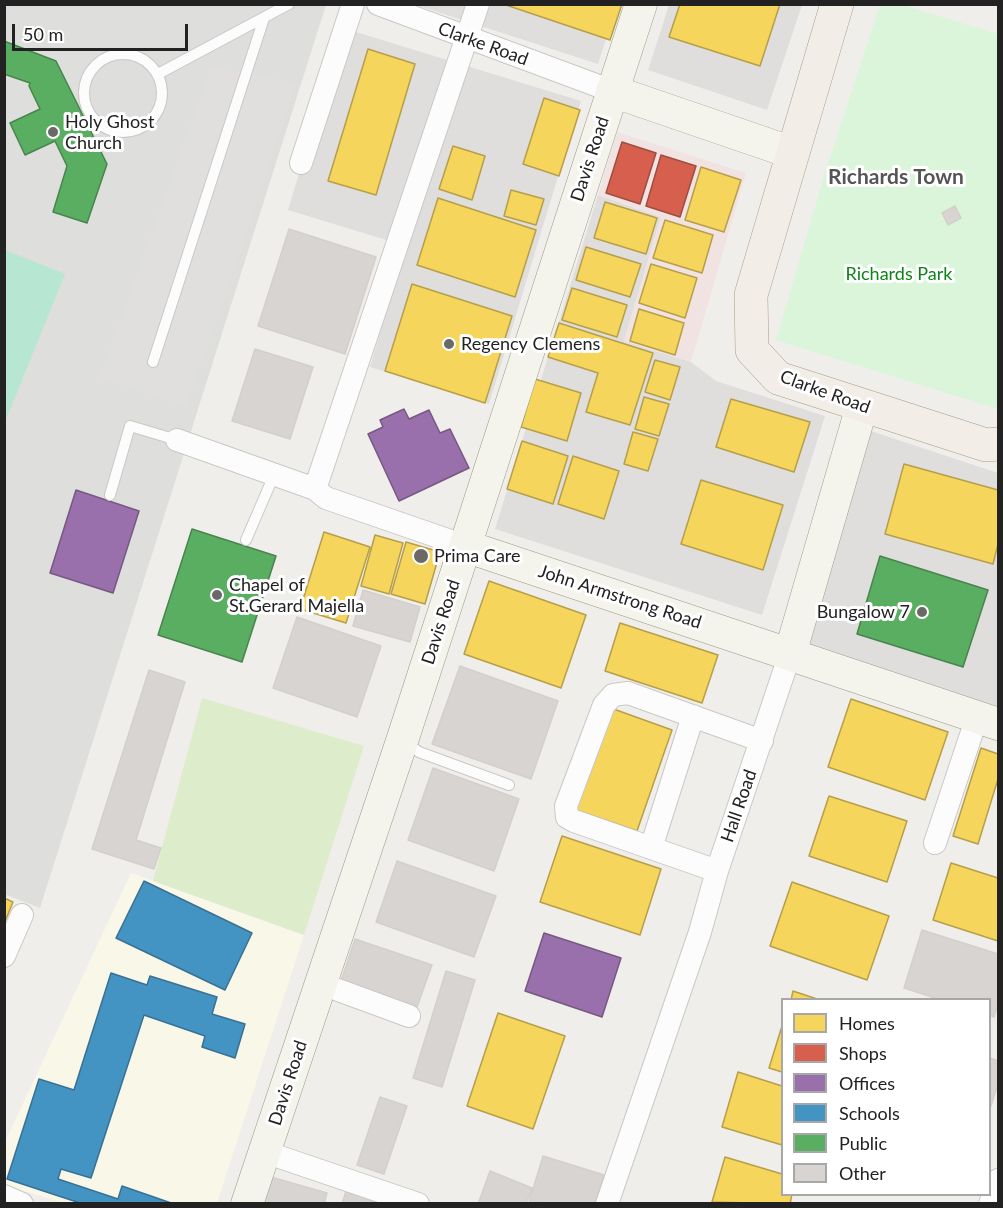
<!DOCTYPE html>
<style>
body{margin:0}
#map{position:relative;width:1003px;height:1208px;overflow:hidden;background:#f0eeeb;font-family:Lato,sans-serif}
canvas{display:block}
.frame{position:absolute;inset:0;border:6px solid #222;pointer-events:none}
.legend{position:absolute;left:781px;top:998px;width:210px;height:198px;box-sizing:border-box;background:#fff;border:2px solid #a7a7a7;margin:0;padding:8px 10px;list-style:none;font-size:18px;color:#222}
.legend li{display:flex;align-items:center;gap:12px;height:30px}
.legend b{width:30px;border:2px solid #a7a7a7}
.scale{position:absolute;left:12px;top:24px;width:176px;height:27px;box-sizing:border-box;border:3px solid #222;border-top:0;padding-left:8px;font-size:18px;line-height:21px;white-space:nowrap;color:#222;-webkit-text-stroke:4px #fff;paint-order:stroke}
</style>
<div id="map">
<canvas width="1003" height="1208"></canvas>
<div class="frame"></div>
<ul class="legend">
<li><b style="height:16px;background:#f6d55c"></b>Homes</li>
<li><b style="height:16px;background:#d6604d"></b>Shops</li>
<li><b style="height:16px;background:#9970ab"></b>Offices</li>
<li><b style="height:16px;background:#4393c3"></b>Schools</li>
<li><b style="height:16px;background:#5aae61"></b>Public</li>
<li><b style="height:16px;background:#d7d4d2"></b>Other</li>
</ul>
<div class="scale">50 m</div>
</div>
<script>
const ctx = document.querySelector('canvas').getContext('2d');
ctx.lineJoin = 'round';
function fillPath(path, color) { ctx.fillStyle = color; ctx.fill(path, 'evenodd'); }
const poly = rows => new Path2D(rows.map(r => 'M' + r).join(''));
function strokePath(path, color, width, dash) { ctx.strokeStyle = color; ctx.lineWidth = width; ctx.lineCap = dash ? 'butt' : 'round'; ctx.setLineDash(dash || []); ctx.stroke(path); }
function drawText(font, color, halo, rows, align = 'center') {
  ctx.font = font + ' Lato,sans-serif'; ctx.lineWidth = 6; ctx.setLineDash([]); ctx.textBaseline = 'middle'; ctx.strokeStyle = halo; ctx.fillStyle = color; for (const [text, x, y, turn = 0] of rows) {
    ctx.save(); ctx.translate(x, y); ctx.rotate((+turn || 0) * Math.PI / 180); ctx.textAlign = isNaN(turn) ? turn : align; if (halo) ctx.strokeText(text, 0, 0); ctx.fillText(text, 0, 0); ctx.restore();
  }
}
fillPath(poly([
 [416,5,617,5,598,64],
 [669,5,802,5,767,110,648,70],
 [343,28,581,101,489,404,370,367,406,246,288,210],
 [598,195,661,217,624,341,691,362,716,381,825,416,762,615,495,529],
 [871,431,998,473,998,708,803,644]
]), '#dfdedc');
fillPath(poly([
 [617,132,746,173,691,362,624,341,661,217,598,195]
]), '#f1e3e1');
fillPath(poly([
 [131,873,304,935,217,1203,63,1203,5,1185,5,1142]
]), '#f8f7e8');
fillPath(poly([
 [4,5,326,5,40,908,4,894]
]), '#dededc');
fillPath(poly([
 [202,698,364,746,304,935,153,881]
]), '#ddeccb');
fillPath(poly([
 [880,5,903,5,998,34,998,409,776,340,824,176]
]), '#daf5da');
fillPath(poly([
 [5,250,65,274,5,422]
]), '#b7e6d2');
fillPath(poly([
 [211,67,297,83,187,406,100,377]
]), '#e0dfde');
const homes = poly([
 [503,4,622,4,610,40,503,4],
 [680,4,780,4,760,66,669,37,680,4],
 [368,49,415,64,376,195,328,181,368,49],
 [544,98,580,110,559,176,523,164,544,98],
 [453,146,485,156,472,200,439,189,453,146],
 [701,167,741,180,724,232,685,220,701,167],
 [511,190,544,199,536,225,504,216,511,190],
 [438,198,536,230,515,297,417,265,438,198],
 [605,202,657,218,646,254,594,238,605,202],
 [665,220,713,235,702,273,653,258,665,220],
 [586,247,641,264,630,297,576,280,586,247],
 [651,264,697,278,685,318,639,303,651,264],
 [412,284,512,316,485,403,385,371,412,284],
 [572,288,627,305,617,337,562,320,572,288],
 [639,309,684,323,675,355,630,341,639,309],
 [559,323,653,353,630,425,586,412,598,373,548,357,559,323],
 [655,360,680,367,670,400,645,392,655,360],
 [535,379,581,393,567,441,521,427,535,379],
 [644,397,669,404,659,436,635,429,644,397],
 [731,399,810,422,794,472,716,447,731,399],
 [633,432,658,439,648,471,624,464,633,432],
 [522,441,568,456,553,504,507,489,522,441],
 [573,456,619,471,604,519,558,504,573,456],
 [904,464,998,490,998,544,993,564,885,534,904,464],
 [701,480,783,505,763,570,681,544,701,480],
 [324,532,370,547,346,623,300,609,324,532],
 [375,535,403,543,389,594,361,586,375,535],
 [406,542,440,552,425,604,391,594,406,542],
 [489,581,586,615,561,688,464,654,489,581],
 [620,623,718,655,702,703,605,671,620,623],
 [851,699,948,732,925,800,828,767,851,699],
 [608,707,672,730,637,831,573,809,608,707],
 [981,748,998,754,998,779,978,844,953,836,981,748],
 [829,796,907,821,887,882,809,856,829,796],
 [562,836,661,869,640,935,540,902,562,836],
 [951,863,998,878,998,941,933,920,951,863],
 [792,882,889,916,867,980,770,946,792,882],
 [4,898,13,902,4,924,4,898],
 [793,991,820,1000,791,1000,793,991],
 [498,1013,565,1036,533,1129,467,1106,498,1013],
 [782,1026,782,1072,769,1068,782,1026],
 [738,1072,782,1086,782,1145,722,1127,738,1072],
 [725,1157,782,1174,782,1194,792,1194,790,1204,712,1202,725,1157]
]);
fillPath(homes, '#f6d55c');
strokePath(homes, '#b69f4b', 1.5);
const shops = poly([
 [622,142,656,153,640,204,606,193,622,142],
 [661,155,696,166,680,217,646,206,661,155]
]);
fillPath(shops, '#d6604d');
strokePath(shops, '#a04d40', 1.5);
const offices = poly([
 [404,409,409,419,429,410,440,433,450,429,469,468,399,501,368,434,383,427,380,420,404,409],
 [76,490,139,511,113,593,50,573,76,490],
 [544,933,621,958,602,1017,525,991,544,933]
]);
fillPath(offices, '#9970ab');
strokePath(offices, '#755982', 1.5);
const schools = poly([
 [144,881,252,933,225,990,116,938,144,881],
 [111,973,147,985,150,976,217,997,212,1014,245,1024,235,1058,202,1047,205,1036,144,1015,91,1178,61,1169,58,1179,118,1199,122,1186,174,1204,83,1204,7,1179,39,1079,74,1090,111,973]
]);
fillPath(schools, '#4393c3');
strokePath(schools, '#397193', 1.5);
const public = poly([
 [4,41,56,61,107,164,87,223,53,212,67,166,55,141,25,155,10,123,40,109,29,86,30,83,4,74,4,41],
 [192,529,276,556,242,662,158,635,192,529],
 [880,556,988,590,963,667,857,634,880,556]
]);
fillPath(public, '#5aae61');
strokePath(public, '#49844e', 1.5);
const building = poly([
 [955,206,961,218,948,225,942,213,955,206],
 [289,229,376,257,345,354,258,326,289,229],
 [255,349,313,367,290,439,232,421,255,349],
 [363,590,420,607,410,642,353,626,363,590],
 [297,617,381,646,357,717,273,688,297,617],
 [460,666,558,701,531,779,432,744,460,666],
 [149,670,185,682,136,840,161,848,154,869,92,849,149,670],
 [433,768,519,799,494,871,408,840,433,768],
 [397,861,496,896,474,957,376,922,397,861],
 [922,930,998,954,998,1004,994,1017,990,1015,990,1000,941,1000,904,988,922,930],
 [355,939,432,965,417,1007,341,981,355,939],
 [446,971,475,980,442,1087,413,1078,446,971],
 [990,1058,998,1061,998,1084,990,1109,990,1058],
 [380,1097,407,1106,384,1174,357,1165,380,1097],
 [543,1156,604,1175,595,1204,529,1202,543,1156],
 [490,1171,532,1188,526,1204,478,1204,490,1171],
 [271,1177,327,1193,324,1204,264,1204,271,1177],
 [346,1191,377,1201,376,1204,342,1204,346,1191]
]);
fillPath(building, '#d7d4d2');
strokePath(building, '#d3d0cc', 1.5);
const lane = poly([
 '84 93a39 39 0 1 1 78 0a39 39 0 1 1-78 0Z',
 [158,74,289,4],
 [153,362,264,18],
 [110,495,130,426,177,440],
 [246,540,274,475],
 [405,742,419,752,509,785]
]);
const street = poly([
 [378,4,612,91],
 [301,163,353,4],
 [177,440,315,489,326,498,465,546],
 [315,489,478,4],
 [935,843,977,717],
 [651,848,693,716],
 [717,871,574,821,567,817,566,806,604,705,613,695,628,693,762,741],
 [4,956,22,915],
 [319,983,409,1016],
 [265,1152,418,1204],
 [4,1196,22,1204],
 [607,1204,700,932,717,871,790,654],
 [990,1204,998,1180]
]);
const secondary = poly([
 [612,91,793,153],
 [465,546,998,724],
 [790,654,862,406],
 [247,1204,402,741,641,4]
]);
const primary = poly([
 [837,4,751,295,752,350,778,378,986,445,998,444]
]);
strokePath(lane, '#c9c8c7', 12);
strokePath(street, '#c9c8c7', 24);
strokePath(secondary, '#999a82', 33);
strokePath(primary, '#a79c86', 34);
strokePath(lane, '#fdfcfc', 10);
strokePath(street, '#fdfcfc', 22);
strokePath(secondary, '#f4f4ed', 32);
strokePath(primary, '#f3ede7', 33);
for (const [x, y, r, color] of [
 [53,132,6,"#6a6968"],
 [449,344,6,"#6a6968"],
 [421,556,8,"#6a6968"],
 [217,595,6,"#6a6968"],
 [922,612,6,"#6a6968"]
]) { const dot = new Path2D(); dot.arc(x, y, r, 0, 2 * Math.PI); ctx.fillStyle = color; ctx.fill(dot); strokePath(dot, '#fff', 2); }
drawText('18px', '#222', '#fff', [
 ["Clarke Road",483,44,20],
 ["Davis Road",590,159,-72],
 ["Clarke Road",825,392,20],
 ["John Armstrong Road",620,597,18],
 ["Davis Road",441,622,-72],
 ["Hall Road",739,806,-71],
 ["Davis Road",288,1083,-72]
]);
drawText('18px', '#222', '#fff', [
 ["Holy Ghost",65,122],
 ["Church",65,143],
 ["Regency Clemens",461,344],
 ["Prima Care",434,556],
 ["Chapel of",229,585],
 ["St.Gerard Majella",229,606],
 ["Bungalow 7",910,612,"right"]
], 'left');
drawText('18px', '#0c8416', '#fff', [
 ["Richards Park",899,274]
]);
drawText('bold 21px', '#555', '#fff', [
 ["Richards Town",896,177]
]);
</script>
